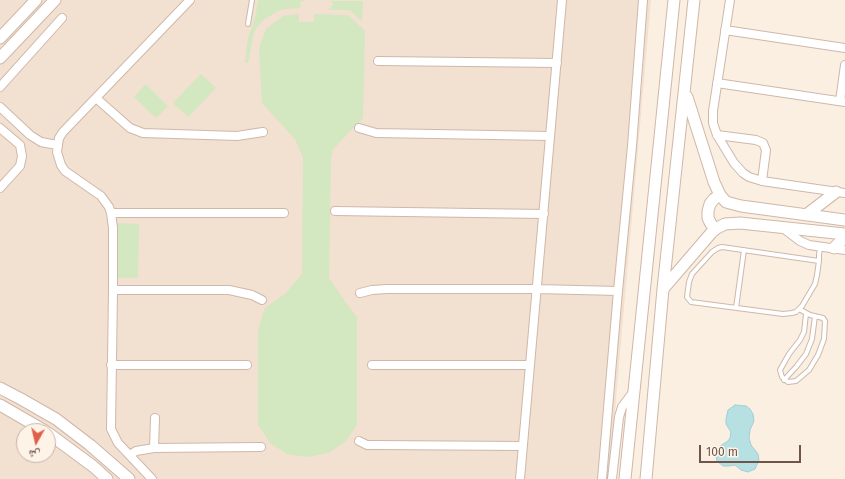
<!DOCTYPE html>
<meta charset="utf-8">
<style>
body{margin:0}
#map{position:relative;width:845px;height:479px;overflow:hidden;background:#fbefe1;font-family:"Fira Sans","Noto Naskh Arabic",sans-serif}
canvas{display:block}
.north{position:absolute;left:16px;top:423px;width:40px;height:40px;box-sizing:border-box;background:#fef3e7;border:1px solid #c6b3a8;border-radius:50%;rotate:188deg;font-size:11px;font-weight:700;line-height:16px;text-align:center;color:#715449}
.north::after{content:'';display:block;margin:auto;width:14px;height:18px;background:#e15f4a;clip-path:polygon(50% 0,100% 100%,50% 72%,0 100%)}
.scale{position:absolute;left:699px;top:445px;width:102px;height:18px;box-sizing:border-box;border:2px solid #715449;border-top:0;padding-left:5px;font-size:12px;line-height:14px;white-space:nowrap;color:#715449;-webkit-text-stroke:3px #fef3e7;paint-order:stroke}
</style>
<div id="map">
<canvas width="845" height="479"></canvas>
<div class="north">ش</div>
<div class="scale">100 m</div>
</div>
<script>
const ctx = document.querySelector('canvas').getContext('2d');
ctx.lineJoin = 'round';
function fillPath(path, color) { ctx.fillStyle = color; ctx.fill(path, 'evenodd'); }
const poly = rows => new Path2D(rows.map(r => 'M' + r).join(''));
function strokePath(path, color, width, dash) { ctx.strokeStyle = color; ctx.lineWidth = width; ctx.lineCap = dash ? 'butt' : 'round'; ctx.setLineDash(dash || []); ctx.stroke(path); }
fillPath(poly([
 [0,0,651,0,609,479,0,479],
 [24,431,48,431,48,455,24,455]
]), '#f2e0d0');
fillPath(poly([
 [258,0,308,0,301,1,300,8,286,9,278,11,263,20,255,30,253,36,248,63,245,63,248,38,256,15],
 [331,1,363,1,362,21,350,10,328,10,333,5],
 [299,14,299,22,314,22,314,14,348,15,365,31,363,118,333,149,331,157,329,278,346,303,357,317,357,425,345,442,328,453,308,457,287,454,270,443,258,424,258,330,265,308,286,293,302,274,303,157,295,139,262,103,259,49,266,29,283,16],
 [201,74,216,88,188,117,173,103],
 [146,84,168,106,156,118,134,97],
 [116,223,139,224,138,278,115,278]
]), '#d3e7c0');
const water = poly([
 [735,405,746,406,750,409,753,414,754,421,750,430,749,438,751,445,758,454,759,460,755,469,748,472,741,470,735,465,729,466,723,466,717,461,716,456,720,446,728,441,730,438,731,432,726,424,726,419,728,410,735,405]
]);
fillPath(water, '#b7e0e3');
strokePath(water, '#9dd0d5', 1);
const lane = poly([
 [248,24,252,0],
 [819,261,722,247,718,248,712,252,692,274,689,282,687,297,691,302,783,314,792,313,796,312,802,306,815,284,817,275,819,261,819,255,820,247],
 [736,308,744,250],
 [799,309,810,315,823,318,825,321,824,339,818,355,809,370,796,381,788,382,782,377,780,370,789,354,800,340,804,332,806,314],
 [784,380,796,367,806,354,812,339,815,316]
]);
const street = poly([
 [730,0,713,111,713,123,717,135,734,163,743,173,749,177,762,181,845,193],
 [725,30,845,48],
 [378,61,557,63],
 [717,83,845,102],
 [0,87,62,18],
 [96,98,130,128,143,133,237,136,263,132],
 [840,101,845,65],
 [0,107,30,135,41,142,57,145],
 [0,128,20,145,22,156,20,166,0,188],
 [359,128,376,133,550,136],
 [717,135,756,140,763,143,766,150,762,181],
 [335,211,544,214],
 [111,213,284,213],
 [783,228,800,241,809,245,845,250],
 [113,290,229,290,252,295,262,300],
 [360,293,372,290,387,289,537,289,618,291],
 [111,365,247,365],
 [372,365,530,365],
 [359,441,367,445,375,445,523,446],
 [154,448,155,418],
 [130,455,136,451,154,448,261,447],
 [152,479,118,443,111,429,113,290,113,228,111,213,109,207,101,196,65,171,61,165,57,152,59,138,63,132,190,0],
 [520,479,562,0],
 [602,479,618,291,632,146,643,0],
 [612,479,619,417,622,407,634,391]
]);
const secondary = poly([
 [0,38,36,0],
 [0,58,55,0],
 [687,97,714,182,720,195,726,202,741,206,845,220],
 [806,215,836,192],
 [711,224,708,218,708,211,710,204,714,199,720,195],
 [834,248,845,237],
 [663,289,712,232,717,228,725,224,740,223,845,234],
 [0,388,21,399,56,419,90,445,129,479],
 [0,405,45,431],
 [48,433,94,467,107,479],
 [625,479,674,0],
 [646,479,663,289,694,0]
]);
strokePath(lane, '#ceb8ab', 6);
strokePath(street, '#ceb8ab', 10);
strokePath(secondary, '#d0b7a8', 13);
strokePath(lane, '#fff', 4);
strokePath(street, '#fff', 8);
strokePath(secondary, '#fff', 11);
</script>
